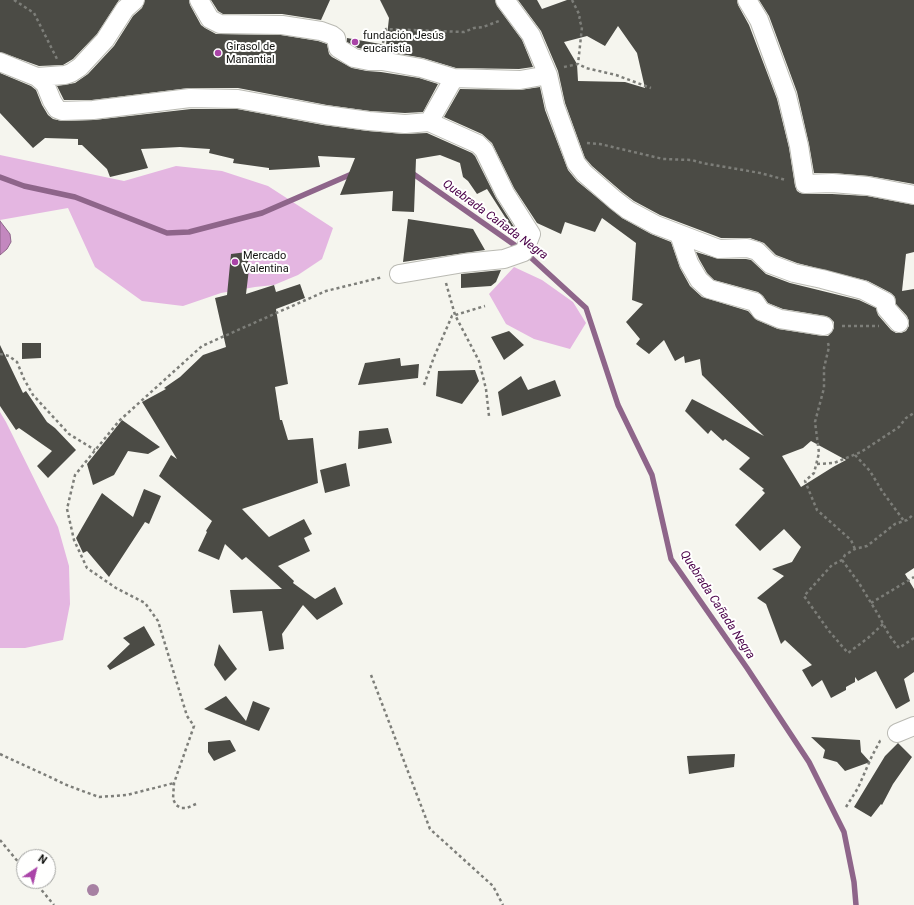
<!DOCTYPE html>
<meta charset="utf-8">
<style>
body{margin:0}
#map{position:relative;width:914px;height:905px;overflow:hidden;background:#f5f5ee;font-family:Roboto,sans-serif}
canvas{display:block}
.north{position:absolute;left:16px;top:849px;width:40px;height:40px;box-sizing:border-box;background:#fffffe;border:1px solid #a0a19f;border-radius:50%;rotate:35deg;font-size:11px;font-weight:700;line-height:16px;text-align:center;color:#121310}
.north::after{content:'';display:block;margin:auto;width:14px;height:18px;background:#aa44a8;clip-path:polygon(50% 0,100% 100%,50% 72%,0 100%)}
</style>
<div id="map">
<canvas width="914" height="905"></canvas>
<div class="north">N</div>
</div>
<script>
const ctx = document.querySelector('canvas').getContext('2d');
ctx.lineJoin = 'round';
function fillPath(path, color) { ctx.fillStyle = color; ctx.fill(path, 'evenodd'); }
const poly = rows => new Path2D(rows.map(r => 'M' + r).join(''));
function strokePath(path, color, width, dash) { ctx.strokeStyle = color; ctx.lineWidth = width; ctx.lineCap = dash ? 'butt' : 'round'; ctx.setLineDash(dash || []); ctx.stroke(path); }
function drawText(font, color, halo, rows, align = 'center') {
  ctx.font = font + ' Roboto,sans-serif'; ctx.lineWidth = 4; ctx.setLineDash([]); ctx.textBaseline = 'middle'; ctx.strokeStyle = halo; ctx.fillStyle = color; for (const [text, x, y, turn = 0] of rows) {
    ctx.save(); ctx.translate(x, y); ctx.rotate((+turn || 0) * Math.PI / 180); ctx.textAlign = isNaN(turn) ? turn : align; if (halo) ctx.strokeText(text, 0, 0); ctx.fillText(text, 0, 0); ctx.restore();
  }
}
fillPath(poly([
 [0,155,124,181,176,166,222,171,268,186,333,228,322,259,298,275,274,285,255,287,221,293,183,306,142,301,95,267,68,208,0,220],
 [514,267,542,280,573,302,586,323,570,349,534,339,506,324,489,294],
 [0,412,6,422,58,527,69,566,70,604,63,640,25,648,0,648]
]), '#e4b6e1');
const water = poly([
 [0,221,10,234,11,242,7,249,0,255,0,221]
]);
fillPath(water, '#c388bf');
strokePath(water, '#8e658a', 1);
strokePath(poly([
 [409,173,412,173,526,253,586,308,618,405,652,475,671,559,747,668,809,762,844,832,854,882,856,905],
 [0,177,24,186,75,197,167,233,189,232,262,213,354,173]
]), '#8e658a', 5.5);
fillPath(poly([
 [0,0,119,0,97,34,73,59,63,65,39,66,0,52],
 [145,0,189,0,190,5,201,25,205,28,216,34,281,35,318,41,327,44,329,54,332,57,352,68,367,71,381,72,419,78,438,84,423,112,405,113,370,111,327,105,238,88,189,88,92,100,64,100,57,86,75,83,88,74,114,46,133,16,142,8],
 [211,0,330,0,321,20,282,14,223,14,218,11],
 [380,0,495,0,497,6,522,40,533,67,519,69,456,68,423,58,384,51,370,50,358,48,347,42,347,38,386,45,389,18],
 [518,0,537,0,542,9,567,0,737,0,738,5,749,25,777,99,789,148,795,186,797,191,800,193,805,194,832,194,867,196,914,205,914,252,906,254,902,291,914,289,914,568,905,574,914,589,914,672,904,679,910,701,896,709,876,671,858,681,855,677,855,682,846,687,846,690,831,698,822,680,812,687,802,670,812,665,785,640,781,644,766,604,757,598,784,576,772,569,792,562,801,547,784,529,760,551,735,525,765,493,762,490,764,489,739,469,750,458,725,439,723,441,711,430,708,434,685,411,692,399,764,436,702,375,700,359,685,363,684,356,675,361,664,340,649,354,636,344,640,339,626,322,643,304,632,300,636,243,602,218,595,232,565,222,561,234,537,223,514,188,492,143,482,134,444,117,460,89,520,90,540,87,545,110,568,170,577,181,622,218,651,234,671,242,680,268,690,286,702,297,748,311,757,320,778,329,823,336,828,336,832,332,834,328,834,322,830,318,826,316,783,309,768,303,763,296,758,292,714,280,707,273,699,259,696,252,719,259,746,259,751,260,766,274,790,283,859,300,876,308,878,315,891,330,896,333,901,333,906,331,909,326,909,321,907,316,896,304,895,297,891,293,868,281,797,263,776,255,764,243,750,238,721,238,660,215,634,201,622,192,592,166,585,158,565,103,558,71,541,31],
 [618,26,637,53,645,88,625,82,578,81,577,64,564,42,587,36,605,46],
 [811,441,846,460,833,467,801,487,782,456,803,448],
 [759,0,914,0,914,184,869,176,833,173,814,173,809,144,797,92,769,16],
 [0,73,31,86,36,90,42,105,48,115,53,119,62,121,94,120,191,109,237,109,323,125,368,131,404,134,427,133,472,153,475,156,496,198,516,230,514,231,487,189,477,194,468,181,463,177,460,163,440,155,416,159,414,212,392,211,393,191,340,195,355,158,318,156,320,167,269,170,269,168,233,163,234,159,209,153,210,149,180,147,141,149,148,168,110,177,107,169,82,145,78,145,78,139,45,138,33,148,0,113],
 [408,219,473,229,485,250,403,262],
 [247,252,249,269,246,294,274,285,276,292,300,284,305,298,276,309,288,384,275,387,280,420,282,420,288,440,313,438,318,483,242,509,269,537,304,519,312,534,304,538,310,551,278,566,294,581,293,583,315,599,335,587,343,604,317,620,303,605,282,634,284,649,269,651,262,611,233,613,230,590,282,589,246,557,242,560,225,544,219,560,198,551,207,532,206,531,212,521,159,476,171,455,177,459,142,402,166,389,164,388,180,377,203,355,226,347,215,298,227,295,231,254],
 [501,270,496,282,491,286,461,288,461,274],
 [509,331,524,345,504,360,491,337],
 [22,343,41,343,41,358,22,359],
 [0,345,23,393,26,391,47,422,55,428,76,450,48,478,37,466,52,451,19,428,16,430,0,406],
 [400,358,401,366,419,364,418,378,358,385,365,363],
 [475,370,479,381,462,404,436,396,438,371],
 [521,376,528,390,555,380,561,396,502,416,498,392],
 [122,420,160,447,148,454,128,451,114,475,93,485,87,464],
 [388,428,392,443,358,449,359,431],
 [346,463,350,486,325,493,320,470],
 [144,489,161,496,149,524,145,522,109,577,87,551,83,553,76,538,102,493,133,517],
 [144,626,155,645,110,670,107,666,130,644,123,638],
 [219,644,237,669,225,681,214,665],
 [226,696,246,721,253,701,270,708,259,731,204,709],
 [811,737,860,740,861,752,870,762,845,771,837,762,823,758,825,750],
 [230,740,236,751,214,761,208,752,208,742],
 [898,743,912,757,893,784,882,805,881,804,871,817,854,807,885,756],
 [735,754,734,767,689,774,687,756]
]), '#4b4b45');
const minor = poly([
 [199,0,210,19,220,24,282,25,321,31,332,35,336,38,338,48,354,58,369,61,382,61,421,68,454,78,520,80,548,75],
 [505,0,531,35,548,75,555,106,576,163,584,173,615,200,628,210,656,225,719,249,747,248,757,251,770,264,794,273,822,279,863,290,886,302,886,308,899,323],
 [747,0,759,20,787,96,799,146,805,184,832,183,868,186,914,195],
 [0,62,37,77,65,75,71,73,80,67,105,40,125,9,135,0],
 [37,77,45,84,52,101,57,109,62,111,93,110,190,98,238,99,325,115,369,121,405,124,429,122,454,78],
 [679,234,689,263,699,280,709,289,755,302,761,311,780,319,824,326],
 [399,274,464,263,504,259,524,252,531,234,505,193,484,150,478,144,429,122],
 [897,733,914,726]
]);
strokePath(minor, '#babab3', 20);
strokePath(poly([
 [14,0,34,13,57,59],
 [572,0,580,16,579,19,582,27,578,64],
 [383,43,386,29,464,32,474,28,483,27,499,21],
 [564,67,578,64,586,68,616,75,651,88],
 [587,143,600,144,663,159,692,160,702,163,760,173,786,180],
 [446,283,455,315,479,361,486,389,489,416],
 [842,326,879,326],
 [828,343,829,347,824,368,824,388,815,422,819,453,814,473,805,481,817,510,851,540,855,549],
 [0,354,9,356,17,362,24,379,33,395,69,434,95,450],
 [424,385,434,357,452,316,485,306],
 [855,455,870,471,882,491,904,521],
 [817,464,834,463,861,452,899,427,906,418,914,413],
 [842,560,859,583,879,616,889,635,899,648,914,638],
 [871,603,914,577],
 [883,624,868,638,848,653,829,631,804,596,832,565,842,560,845,555,855,549,867,546,895,524,907,520,914,514],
 [371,675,430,829,493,886,503,905],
 [0,754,69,786,99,797,127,795,174,783],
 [196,804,187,808,181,808,176,805,173,799,174,783,194,726,187,716,158,621,145,603,116,588,87,568,74,540,67,509,75,475,119,421,202,346,326,291,383,277],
 [846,807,858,788,872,756,880,741,882,740],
 [0,840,24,869],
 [34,881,54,905]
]), '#7d7e79', 2.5, [3, 3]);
strokePath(minor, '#fff', 18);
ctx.fillStyle = '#a781a3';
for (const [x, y] of [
 [93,890]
]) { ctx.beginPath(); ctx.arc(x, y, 6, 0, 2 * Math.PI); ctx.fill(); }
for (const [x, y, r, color] of [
 [355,42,4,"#aa44a8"],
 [218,53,4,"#aa44a8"],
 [235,262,4,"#aa44a8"]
]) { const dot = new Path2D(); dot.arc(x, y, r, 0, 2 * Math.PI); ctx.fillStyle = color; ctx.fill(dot); strokePath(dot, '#fffffe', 1.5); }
drawText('11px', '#121310', '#fffffe', [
 ["fundación Jesús",363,36],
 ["eucaristía",363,49],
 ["Girasol de",226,47],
 ["Manantial",226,60],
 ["Mercado",243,256],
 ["Valentina",243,269]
], 'left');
drawText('italic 12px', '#4a0049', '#fffffe', [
 ["Quebrada Cañada Negra",495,220,36],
 ["Quebrada Cañada Negra",717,605,57]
]);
</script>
